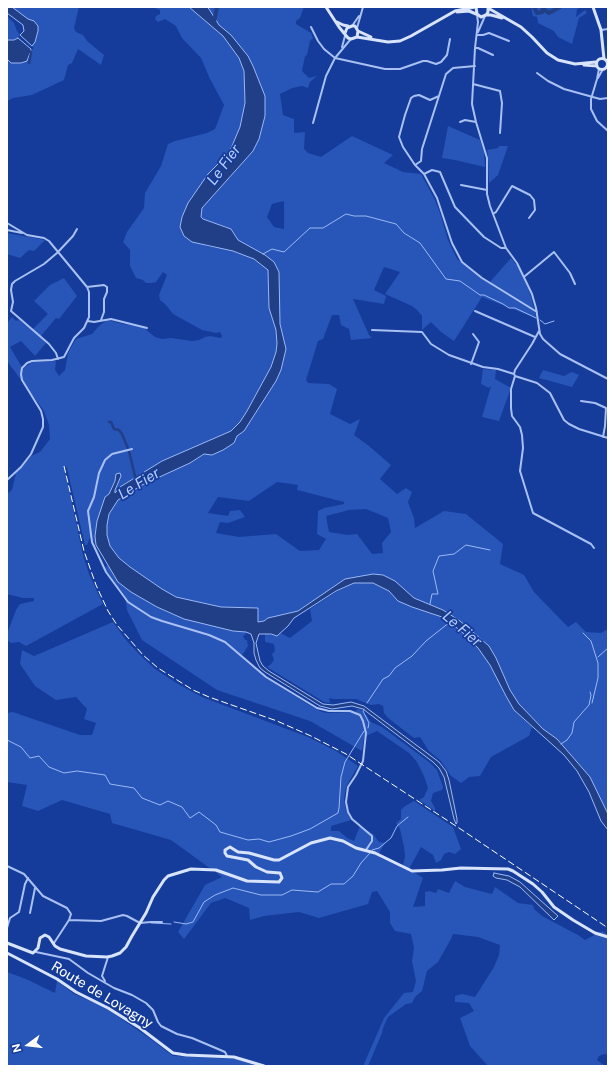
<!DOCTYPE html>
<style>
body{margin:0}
#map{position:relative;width:615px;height:1073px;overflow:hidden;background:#153c9a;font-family:"Public Sans",sans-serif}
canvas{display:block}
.frame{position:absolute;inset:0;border:8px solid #fff;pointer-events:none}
.north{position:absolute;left:8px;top:1025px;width:40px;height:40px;-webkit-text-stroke:3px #153c9a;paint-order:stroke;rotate:255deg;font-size:11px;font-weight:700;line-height:16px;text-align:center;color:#fff}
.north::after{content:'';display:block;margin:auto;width:14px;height:18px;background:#fff;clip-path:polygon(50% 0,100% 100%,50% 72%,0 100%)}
</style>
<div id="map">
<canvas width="615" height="1073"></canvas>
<div class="frame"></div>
<div class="north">N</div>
</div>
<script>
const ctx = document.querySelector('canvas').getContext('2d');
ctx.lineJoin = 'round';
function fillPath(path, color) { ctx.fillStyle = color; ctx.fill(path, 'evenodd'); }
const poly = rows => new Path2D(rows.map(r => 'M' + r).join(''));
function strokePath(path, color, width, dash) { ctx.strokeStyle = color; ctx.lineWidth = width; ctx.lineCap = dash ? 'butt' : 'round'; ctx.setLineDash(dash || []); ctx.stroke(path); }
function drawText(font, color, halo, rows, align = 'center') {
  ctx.font = font + ' "Public Sans",sans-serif'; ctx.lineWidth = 3.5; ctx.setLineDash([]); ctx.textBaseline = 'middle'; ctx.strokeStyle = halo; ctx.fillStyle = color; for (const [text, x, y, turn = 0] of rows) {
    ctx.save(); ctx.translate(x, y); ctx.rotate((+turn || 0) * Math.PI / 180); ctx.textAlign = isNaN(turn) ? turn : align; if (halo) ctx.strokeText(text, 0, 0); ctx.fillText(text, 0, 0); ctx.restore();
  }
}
fillPath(poly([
 [12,7,79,7,74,28,76,32,83,35,87,41,104,55,101,65,78,49,72,63,68,65,64,80,32,95,13,98,7,101,7,59,11,63,17,63,30,53,31,49,32,50,34,48,32,46,35,42,38,31,34,22,28,19],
 [152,7,189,7,223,36,239,58,244,71,245,103,240,127,229,153,208,174,188,203,206,246,233,251,254,259,268,270,269,308,276,330,277,344,276,352,271,367,247,411,240,422,231,431,162,461,120,487,115,493,115,490,120,479,116,475,115,481,109,494,105,497,95,536,96,545,90,537,87,545,85,545,67,468,65,466,64,466,83,555,89,574,103,604,26,646,19,642,11,643,7,640,7,634,16,610,20,604,34,601,34,598,23,598,7,594,7,494,12,490,16,473,31,456,40,452,50,439,49,425,44,411,7,361,7,323,12,317,16,321,19,320,32,330,48,314,34,301,50,285,64,278,77,296,59,319,56,318,40,337,46,343,35,356,21,341,10,347,23,369,26,366,33,362,56,361,55,370,59,376,65,370,68,353,76,339,92,334,99,326,107,320,123,324,135,325,144,328,155,337,162,339,171,338,192,341,199,340,205,337,210,336,221,338,222,336,220,332,216,333,202,330,173,314,166,305,160,300,159,295,167,275,163,272,156,282,152,283,146,283,143,280,136,278,130,266,130,250,123,242,127,232,144,208,145,193,161,166,168,144,175,141,207,133,215,129,224,105,210,79,201,58,182,38,176,26,165,19,158,22,155,19,156,16,160,14,160,10],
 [207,7,304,7,300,18,296,21,296,24,311,33,313,38,310,41,307,55,305,56,302,71,309,78,317,76,310,82,308,88,302,86,292,88,280,94,283,115,294,119,294,133,305,132,304,149,308,153,321,157,352,136,393,155,384,163,403,172,421,174,434,198,440,213,448,240,457,259,489,283,511,258,519,268,531,296,536,318,482,297,454,341,441,332,431,322,422,330,422,316,417,310,412,306,385,294,400,272,384,267,374,290,386,296,384,304,353,299,369,335,372,338,351,340,349,329,341,325,339,315,332,315,323,339,318,341,306,380,308,383,329,384,337,389,330,414,350,424,360,419,354,435,369,446,391,465,380,479,397,494,406,488,412,492,408,502,414,518,415,528,444,511,466,514,503,544,500,564,524,575,534,592,568,627,576,622,586,632,601,633,608,629,608,814,590,777,557,739,543,729,519,704,510,690,496,658,489,646,460,621,443,610,414,598,373,574,346,579,298,611,268,618,264,621,258,622,258,608,221,607,176,597,162,589,130,567,119,558,110,546,107,535,107,525,109,514,118,500,142,485,190,463,205,454,212,455,223,450,234,443,237,436,244,431,276,381,286,349,280,324,279,272,256,250,238,240,233,231,227,227,203,219,201,217,202,208,253,151,259,81,253,66,240,46,219,25],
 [284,201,284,229,274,227,267,217,272,204],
 [277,482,298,485,297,490,344,502,344,504,324,508,318,511,317,534,326,539,319,550,300,551,276,534,239,537,216,533,220,522,228,523,245,517,240,510,230,511,228,516,208,513,218,497,249,501],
 [366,509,388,518,391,532,382,543,383,553,372,554,357,534,348,535,329,532,326,516,349,510],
 [531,7,582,7,577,9,576,17,585,10,587,13,579,18,572,44,558,37,554,31,538,23,537,17,533,16],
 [7,16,14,23,17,31,20,35,16,39,7,40],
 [448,126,480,140,484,152,485,167,455,160,442,158],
 [499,146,508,146,498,175,489,183,488,156,487,150,498,148],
 [7,233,34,238,45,240,34,251,29,250,20,258,7,254],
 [483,369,496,370,495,379,511,388,499,421,482,417,491,386,489,388,481,384],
 [543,370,564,376,572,372,579,375,572,387,539,378],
 [108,565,118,582,131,592,157,607,169,613,215,626,233,631,246,632,246,634,243,636,245,640,247,640,248,646,241,657,270,680,309,705,322,712,328,713,349,712,355,713,356,710,360,709,366,715,371,722,382,727,429,762,437,770,443,787,442,790,433,793,431,801,435,808,435,811,419,800,424,797,428,788,424,776,417,762,409,753,377,731,364,737,362,751,310,721,217,690,142,640,127,610,125,596,105,568],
 [354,583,373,583,389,591,398,601,412,607,445,618,463,633,478,648,490,665,506,696,514,710,532,727,529,736,491,757,480,776,469,777,461,783,451,776,441,761,429,751,420,737,414,738,388,718,384,713,383,706,379,704,371,705,356,699,334,699,329,698,330,703,324,702,267,667,271,664,274,660,272,654,275,651,274,644,265,642,265,634,277,636,280,633,290,638,312,621,310,609,336,592],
 [113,622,126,640,140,655,155,669,178,684,202,697,308,737,336,751,358,766,346,787,344,799,346,811,351,820,331,826,331,831,339,831,347,838,354,841,360,826,373,834,379,842,385,843,379,853,403,866,405,856,404,847,400,829,396,823,401,819,401,810,405,806,414,801,453,827,461,849,455,854,449,852,444,854,441,860,436,863,433,855,421,847,409,869,423,878,413,907,425,906,425,892,429,891,436,893,438,889,449,893,455,881,465,887,492,894,495,887,518,903,533,905,534,909,542,916,578,935,585,940,602,931,608,935,608,1055,604,1054,599,1056,597,1060,605,1066,488,1066,470,1046,460,1018,474,1011,469,1003,455,1002,455,996,462,994,475,997,494,967,499,955,500,945,478,937,453,934,451,939,438,962,427,971,422,991,415,997,412,1003,406,1004,388,1017,383,1028,382,1033,368,1066,363,1066,384,1018,404,993,413,992,416,981,412,961,414,948,411,934,395,931,390,923,390,912,377,891,372,892,368,904,319,918,299,912,264,916,250,920,249,908,225,898,211,903,184,939,178,932,205,885,222,877,171,840,112,823,110,814,62,800,38,811,22,806,27,785,7,782,7,713,13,712,80,735,92,735,96,723,84,719,87,709,76,697,56,700,35,686,20,664,22,650,34,656],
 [7,972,26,979,55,993,57,981,74,994,103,1006,152,1040,173,1056,238,1059,258,1066,7,1066]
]), '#2855b8');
const water = poly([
 [7,7,12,7,28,19,34,21,38,26,38,31,35,42,32,46,20,35,24,31,23,25,7,13,7,7],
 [189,7,207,7,209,9,219,25,231,35,248,56,253,66,265,96,265,116,259,139,253,151,202,208,201,217,203,219,231,229,238,240,265,255,274,262,279,272,280,324,286,349,281,370,276,381,244,431,237,436,234,443,223,450,212,455,204,454,190,463,142,485,118,500,109,514,107,525,107,535,110,546,119,558,130,567,162,589,176,597,221,607,258,608,258,622,264,621,268,618,298,611,345,579,373,574,383,575,395,581,414,598,443,610,460,621,489,646,496,658,510,690,519,704,543,729,557,739,590,777,608,814,608,830,601,821,589,792,577,771,564,755,514,710,506,696,490,665,478,648,463,633,445,618,412,607,398,601,389,591,373,583,354,583,336,591,294,618,288,626,277,636,271,634,259,634,256,643,260,661,263,666,269,671,323,704,333,705,351,702,364,706,439,762,446,771,449,780,457,819,457,823,456,824,454,819,444,777,439,768,433,762,363,709,352,706,332,709,320,706,265,672,260,668,256,660,254,653,254,643,251,634,246,632,233,631,184,619,157,607,131,592,118,582,96,545,95,536,97,521,105,497,109,494,115,481,116,474,120,473,121,476,115,490,115,493,120,487,162,461,231,431,240,422,247,411,271,367,276,352,277,344,276,330,269,308,268,270,254,259,233,251,192,242,184,236,180,227,182,217,188,203,208,174,229,153,240,127,245,103,244,71,239,58,223,36,189,7],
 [18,38,31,49,30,53,27,61,21,63,11,63,7,59,7,40,14,40,18,38],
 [494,873,509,876,520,882,558,916,554,920,520,887,507,880,496,878,493,876,494,873]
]);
fillPath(water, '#213f87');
strokePath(water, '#9bb9f5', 1);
strokePath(poly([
 [263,254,272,249,284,252,310,228,323,228,346,214,354,216,366,216,396,224,404,233,420,243,446,279,460,281,480,295,484,295,503,304,509,308,515,308,536,318],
 [540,320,545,324,554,321],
 [430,604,432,594,438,594,433,571,439,556,454,554,466,545,490,550],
 [583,633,591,641,598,663,598,678,592,703],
 [598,657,608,648],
 [367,703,383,679,389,676,395,668,412,656,426,641,450,622],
 [364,709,363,711,369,723,368,728],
 [7,740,21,747,30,758,39,756,49,767,64,773,77,771,105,775,110,784,134,788,142,798,160,805,168,801,182,807,190,818,199,812,216,825,220,832,248,840,259,839,269,842,291,836,310,829,338,813,339,808,341,777,345,762,364,731],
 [561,744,567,740,572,733,574,722,589,705,591,695,590,692],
 [372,850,379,848,391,838,397,826,408,817],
 [174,922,186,924,193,922,204,902,215,895,233,888,261,895,282,895,292,890,318,892,331,884,344,884,353,876,361,863,370,853],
 [151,923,171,924]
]), '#9bb9f5', 1);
strokePath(poly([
 [28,49,31,53,29,63],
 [109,422,111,422,114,429,119,430,122,434,129,451,135,476]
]), '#213f87', 2.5);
strokePath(poly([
 [534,7,537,13,542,12,543,9,549,13,560,7],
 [214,22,217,7]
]), '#213f87', 4);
strokePath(poly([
 [477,15,478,22,475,48,472,104,476,122,487,158,487,194,490,206,506,248,517,263,532,294,536,308,540,334,543,339,560,354,608,379],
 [352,26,359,16],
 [311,27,318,41,324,49,335,58,385,69,400,69,423,61,427,61,436,64,441,62,447,55,450,39],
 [357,28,363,7],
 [601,30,608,29],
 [478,32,485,16],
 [477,35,483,35,489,33,509,41],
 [342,47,345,36],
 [475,48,478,48,493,55],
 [475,66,453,68,446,74,422,149,421,161,415,165,424,174,437,198,452,243,462,262,482,278,537,312],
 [599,69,597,79,591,99,591,109,597,121,608,131],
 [537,73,548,81,564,89,600,99,608,98],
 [598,78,603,69],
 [473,84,500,91,502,103,500,133],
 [460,122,465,120,476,122],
 [313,123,326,76,335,58,350,40],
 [415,165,403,147,399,137,405,115,411,98,414,96,419,95,430,100,439,96],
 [424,174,432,170,440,172,455,207,484,237,501,248,506,248],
 [461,185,487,190],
 [493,214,496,212,512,186,530,195,534,200,535,210,529,218],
 [7,223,27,235,44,238,49,241,87,287,89,292,89,317,84,328,74,338,64,357,52,360,32,361,27,363,22,368,21,374,22,380,41,411,43,419,43,427,31,454,21,467,7,480],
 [7,230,22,233],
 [525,276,554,252,570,273,575,284],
 [87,287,104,285,107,287,107,292,104,299,104,312,101,320],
 [475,311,535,337],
 [88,321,94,322,111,319,147,328],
 [372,330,422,332,431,344,449,355,483,367,498,369,514,374],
 [539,331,532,344,515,370,514,374,515,376,537,383,550,393,564,420,569,424,579,429,608,438],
 [58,359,56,353,49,344,11,311,13,302,11,290,12,284,15,281,44,264,57,253,73,236,77,229],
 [471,364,479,342,473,334],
 [515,376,511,389,511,408,512,416,520,427,522,435,523,448,520,471,533,513,591,544,594,548],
 [581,401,595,403,606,408,605,426,603,437],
 [132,449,112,454,105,460,99,473,94,497,88,511,92,542,106,572,128,602,151,617,162,621,209,635,225,642,266,677,317,708,329,711,350,711,360,715,363,721,366,733,363,761,356,775,348,787,346,802,348,812,352,819,372,836,372,841,366,850],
 [7,866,24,874,43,896,67,908,71,914,69,920],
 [30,913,35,888],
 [7,928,10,918,19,912,25,884,28,878],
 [54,943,69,920,101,921,123,915,127,916,140,923,151,922,162,922],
 [36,952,69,959,88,973,114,988,132,995,146,1003,153,1010,158,1022,161,1026,177,1034,192,1038,218,1049,225,1052,227,1056],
 [105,981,102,976,108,957]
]), '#a9c0f3', 2);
strokePath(poly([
 [326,7,339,27,348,38,351,39,357,37,358,31,355,26,352,26,347,28,345,33],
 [476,7,477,14,481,17,486,15,488,12,488,9],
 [593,7,601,30,604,59],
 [488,8,521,27,532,37,547,53,558,60,575,64,596,62],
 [457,12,469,11,476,14],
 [486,15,491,15,502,18],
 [337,22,343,25,348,26],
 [358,31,371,37],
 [357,37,388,42,400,41,411,36,455,11,475,7],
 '596.5 64a5.5 5.5 0 1 1 11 0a5.5 5.5 0 1 1-11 0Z',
 [584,65,597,66],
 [7,943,33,953,38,948,40,938,45,935,49,937,55,946,60,949,86,956,107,957,112,956,120,953,126,947,132,936,146,913,153,897,164,880,168,876,191,869,216,870,247,881,279,882,282,878,280,873,267,872,256,867,248,860,227,856,225,853,225,850,230,847,238,852,249,853,274,860,279,860,311,843,330,838,343,841,356,848,375,853,412,871,442,870,461,868,508,869,513,871,533,884,542,892,554,907,573,920,595,933,608,937],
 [7,953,57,979,76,992,108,1008,140,1028,173,1053,186,1055,234,1057,264,1066]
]), '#d8e3fc', 3);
strokePath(poly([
 [64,466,84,551,96,585,108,611,117,625,143,655,158,668,193,690,209,697,277,721,311,736,346,754,462,830,608,928]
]), '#fff', 1, [7, 3]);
drawText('14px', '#fff', '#153c9a', [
 ["Route de Lovagny",102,995,31]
]);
drawText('italic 15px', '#b6cbf9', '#153c9a', [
 ["Le Fier",224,165,-54],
 ["Le Fier",139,484,-32],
 ["Le Fier",462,629,40]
]);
</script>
